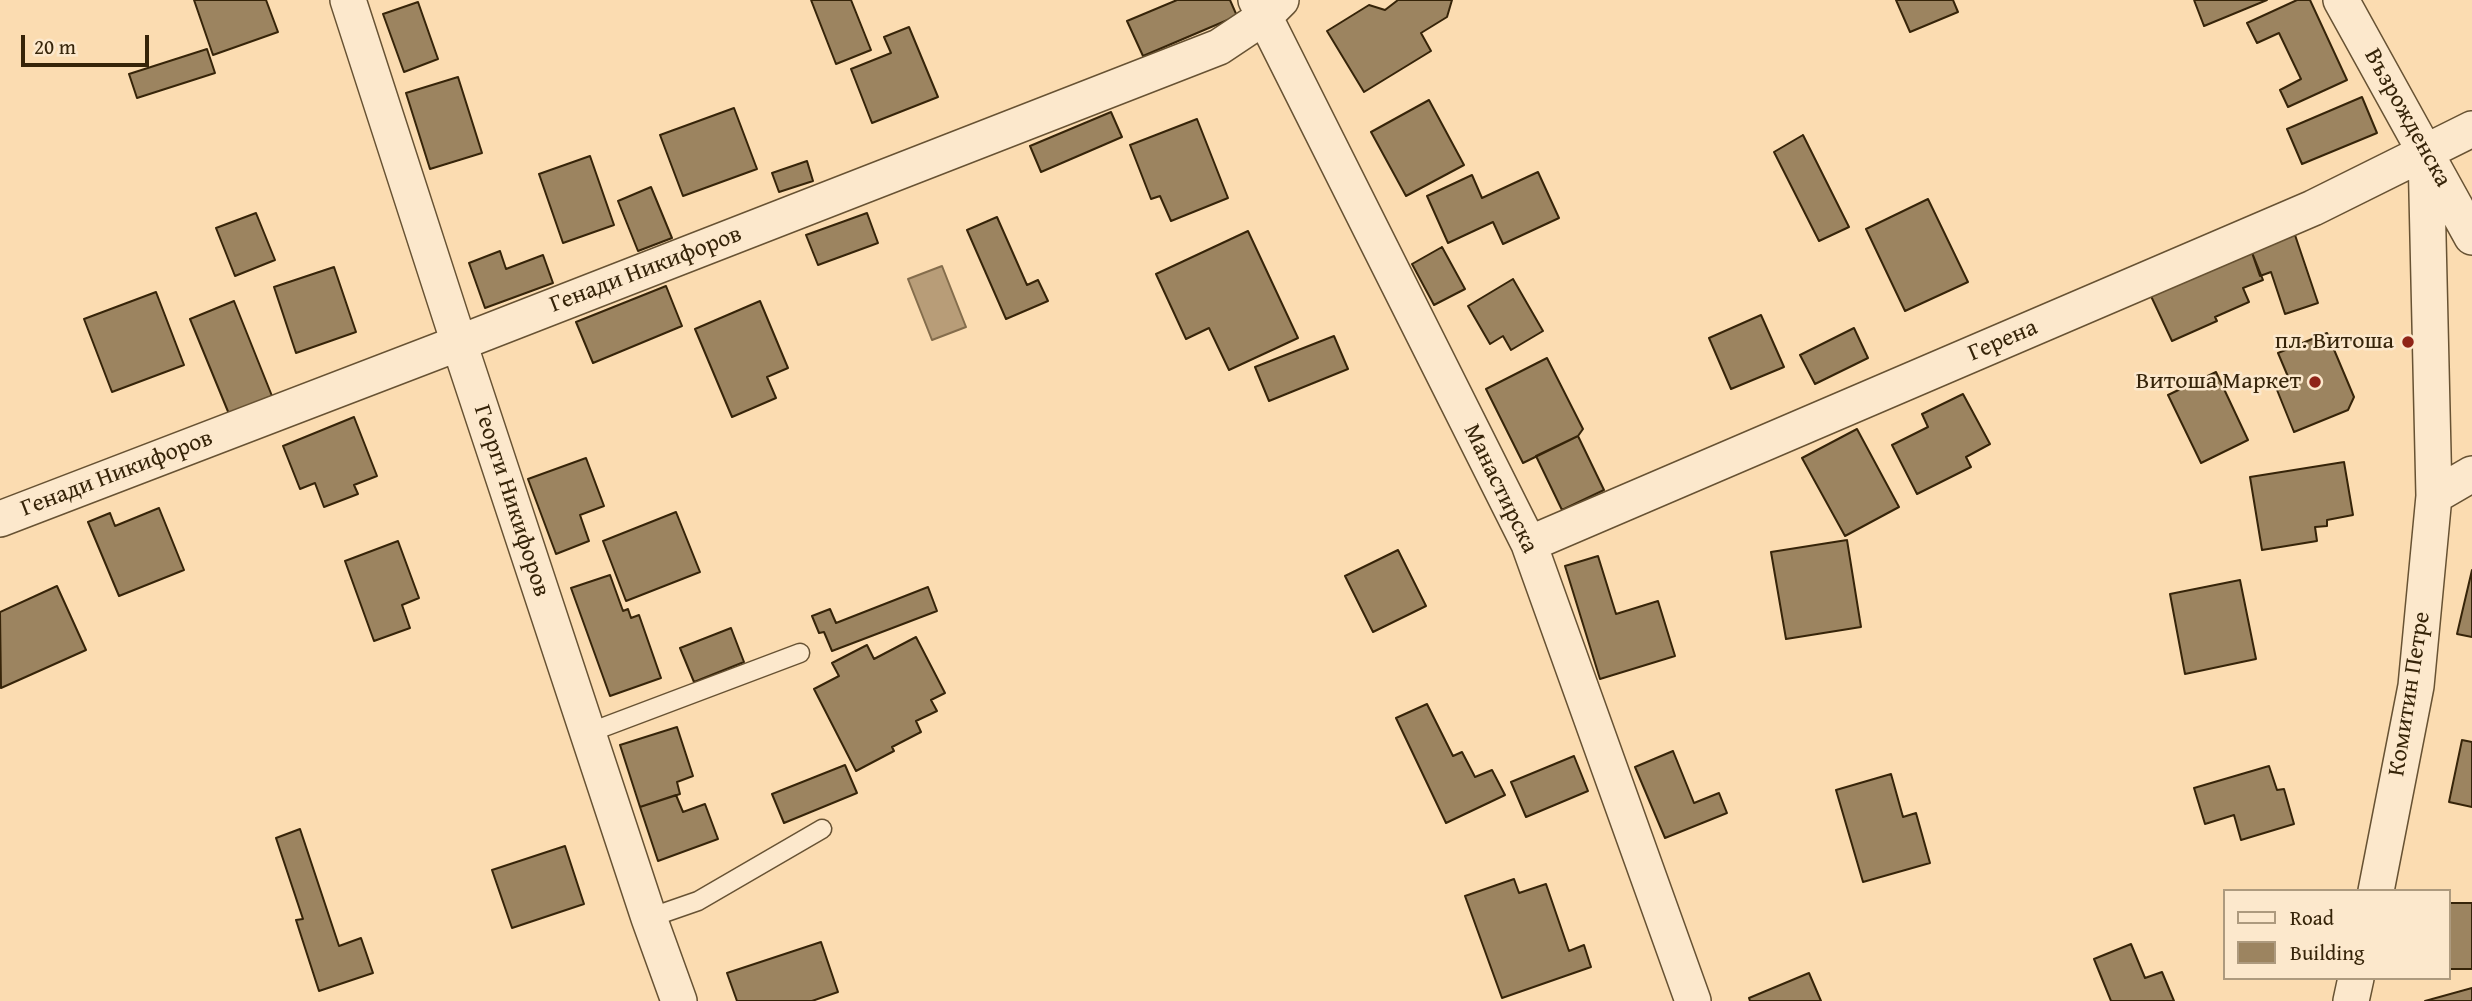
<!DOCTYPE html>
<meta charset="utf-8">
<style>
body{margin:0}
#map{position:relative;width:2472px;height:1001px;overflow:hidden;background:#fbdcb1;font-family:"Gentium Book Plus",serif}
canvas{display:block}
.legend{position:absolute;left:2223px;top:889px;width:228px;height:91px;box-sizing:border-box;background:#fce8cc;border:2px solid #ad9a7e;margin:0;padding:9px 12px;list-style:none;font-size:21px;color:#362409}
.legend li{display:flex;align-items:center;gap:14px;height:35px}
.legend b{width:35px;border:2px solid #ad9a7e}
.scale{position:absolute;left:21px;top:35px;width:128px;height:32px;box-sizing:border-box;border:4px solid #362409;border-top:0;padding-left:9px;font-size:21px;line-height:24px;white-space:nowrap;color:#362409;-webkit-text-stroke:5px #fce8cc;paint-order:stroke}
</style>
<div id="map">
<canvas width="2472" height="1001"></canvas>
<ul class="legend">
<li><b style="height:9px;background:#fce8cc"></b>Road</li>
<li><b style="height:19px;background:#9c8460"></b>Building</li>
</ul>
<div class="scale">20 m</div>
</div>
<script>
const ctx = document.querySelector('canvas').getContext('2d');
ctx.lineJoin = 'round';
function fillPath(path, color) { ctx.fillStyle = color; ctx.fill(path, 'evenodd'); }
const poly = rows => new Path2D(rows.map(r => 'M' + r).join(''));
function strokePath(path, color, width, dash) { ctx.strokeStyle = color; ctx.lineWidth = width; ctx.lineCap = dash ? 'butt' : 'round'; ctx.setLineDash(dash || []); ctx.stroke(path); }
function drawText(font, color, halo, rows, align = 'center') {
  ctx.font = font + ' "Gentium Book Plus",serif'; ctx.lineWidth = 5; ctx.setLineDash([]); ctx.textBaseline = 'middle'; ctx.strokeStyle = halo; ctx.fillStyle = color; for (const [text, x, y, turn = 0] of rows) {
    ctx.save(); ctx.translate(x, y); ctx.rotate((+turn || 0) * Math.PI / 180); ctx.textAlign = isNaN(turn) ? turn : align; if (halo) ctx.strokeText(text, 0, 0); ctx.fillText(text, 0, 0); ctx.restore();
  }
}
const water = poly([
 [942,266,966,327,932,340,908,279,942,266]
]);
fillPath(water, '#b89d78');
strokePath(water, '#846d4c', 2);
const building = poly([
 [194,0,266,0,278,32,213,55,194,0],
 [811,0,851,0,871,50,836,64,811,0],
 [1177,0,1230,0,1237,16,1143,56,1127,21,1177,0],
 [1398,0,1452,0,1447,17,1421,33,1431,51,1364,92,1327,31,1369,5,1385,10,1398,0],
 [1896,0,1953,0,1958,12,1910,32,1896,0],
 [2194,0,2267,0,2204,26,2194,0],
 [2297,0,2310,0,2347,80,2288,107,2280,90,2301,79,2279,33,2257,43,2247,23,2297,0],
 [418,2,438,59,404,72,383,14,418,2],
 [909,27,938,97,872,123,851,69,891,53,884,37,909,27],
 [207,49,215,73,137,98,129,74,207,49],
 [458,77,482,153,430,169,406,93,458,77],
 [2362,97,2377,133,2302,164,2287,129,2362,97],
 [1429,100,1464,165,1406,196,1371,132,1429,100],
 [734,108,757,169,683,196,660,135,734,108],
 [1111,112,1122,137,1041,172,1030,146,1111,112],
 [1197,119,1228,198,1171,221,1160,196,1151,199,1130,145,1197,119],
 [1803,135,1849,227,1819,241,1774,152,1803,135],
 [590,156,614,225,563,243,539,174,590,156],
 [807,161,813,181,779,192,772,173,807,161],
 [1538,172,1559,218,1503,244,1493,222,1448,243,1427,196,1472,175,1482,198,1538,172],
 [651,187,672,238,638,251,618,201,651,187],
 [1928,199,1968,282,1905,311,1866,229,1928,199],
 [256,213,275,260,235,276,216,228,256,213],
 [867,213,878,243,818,265,806,235,867,213],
 [997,217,1027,285,1038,280,1048,301,1006,319,967,230,997,217],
 [1248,231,1298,338,1229,370,1209,328,1186,339,1156,274,1248,231],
 [2295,235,2318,303,2285,314,2271,272,2260,276,2251,250,2295,235],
 [1442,247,1465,289,1434,305,1412,264,1442,247],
 [2251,250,2263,280,2243,288,2249,302,2215,317,2217,321,2172,341,2150,294,2251,250],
 [500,251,506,269,543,255,553,283,485,308,469,263,500,251],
 [334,267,356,332,296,353,274,287,334,267],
 [1513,279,1543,331,1511,350,1503,336,1490,344,1468,306,1513,279],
 [666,286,682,326,593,363,576,322,666,286],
 [156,292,184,365,112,392,84,319,156,292],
 [234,301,272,396,229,414,190,319,234,301],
 [760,301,788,368,767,377,776,398,732,417,695,329,760,301],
 [1761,315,1784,367,1731,389,1709,338,1761,315],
 [1854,328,1868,358,1815,384,1800,355,1854,328],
 [2327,333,2354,397,2348,410,2294,432,2275,385,2289,379,2278,353,2327,333],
 [1334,336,1348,369,1269,401,1255,367,1334,336],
 [1547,358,1583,429,1578,436,1523,463,1486,389,1547,358],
 [2216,372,2248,440,2201,463,2168,395,2216,372],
 [1963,394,1990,444,1966,457,1971,467,1917,494,1892,445,1928,427,1922,414,1963,394],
 [354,417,377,476,354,485,358,494,324,507,315,483,300,489,283,446,354,417],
 [1857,429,1899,507,1845,536,1802,458,1857,429],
 [1578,436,1604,490,1562,510,1536,456,1578,436],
 [586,458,604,506,580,515,589,541,556,554,528,479,586,458],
 [2344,462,2353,515,2327,520,2327,526,2315,527,2317,541,2262,550,2250,477,2344,462],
 [159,508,184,570,119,596,88,522,110,513,115,526,159,508],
 [676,512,700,572,626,601,603,541,676,512],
 [1847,540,1861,627,1786,639,1771,552,1847,540],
 [398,541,419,598,402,605,410,628,374,641,345,561,398,541],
 [1398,550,1426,606,1373,632,1345,576,1398,550],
 [1598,556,1616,614,1658,601,1675,656,1600,679,1565,566,1598,556],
 [2472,570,2472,637,2457,634,2472,570],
 [610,575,623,611,628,609,631,618,639,615,661,678,610,696,571,588,610,575],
 [2240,580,2256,659,2185,674,2170,594,2240,580],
 [57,586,86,650,1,688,0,612,57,586],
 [928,587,937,611,832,651,824,632,819,633,812,616,830,609,836,623,928,587],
 [731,628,744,662,694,682,680,648,731,628],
 [916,637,945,693,931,700,937,711,916,721,921,732,892,747,894,751,856,771,814,689,839,676,832,663,867,645,874,659,916,637],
 [1427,704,1453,756,1462,752,1475,777,1492,770,1505,795,1446,823,1396,718,1427,704],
 [677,727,693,776,677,782,680,794,640,807,620,745,677,727],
 [2462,740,2472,742,2472,807,2449,802,2462,740],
 [1673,751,1694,803,1719,793,1727,813,1665,838,1635,767,1673,751],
 [1574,756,1588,791,1526,817,1511,782,1574,756],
 [845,765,857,793,784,823,772,794,845,765],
 [2269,766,2277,790,2284,789,2294,824,2241,840,2234,815,2205,824,2194,788,2269,766],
 [1891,774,1903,817,1916,813,1930,863,1863,882,1836,790,1891,774],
 [676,795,683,812,705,804,718,839,658,861,640,807,676,795],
 [300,829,339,946,361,938,373,973,319,991,296,920,303,919,276,838,300,829],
 [565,846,584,904,512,928,492,870,565,846],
 [1514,879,1519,893,1546,884,1569,951,1584,945,1591,967,1502,998,1465,896,1514,879],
 [2449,903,2472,903,2472,969,2449,969,2449,903],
 [821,942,838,992,812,1001,737,1001,727,973,821,942],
 [2131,944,2145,978,2162,972,2174,1001,2111,1001,2094,959,2131,944],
 [1809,973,1821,1001,1750,1001,1749,998,1809,973],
 [2472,988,2472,1001,2425,1001,2472,988]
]);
fillPath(building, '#9c8460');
strokePath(building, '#362409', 2);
const lane = poly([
 [588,733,800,653],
 [649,918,698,901,822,829]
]);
const street = poly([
 [348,0,459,343,649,918,679,1001],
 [1256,0,1529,544,1693,1001],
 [2341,0,2472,237],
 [2434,496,2472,474],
 [0,519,459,343,1219,47,1264,17,1281,0],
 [1529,544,2313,208,2472,129],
 [2376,891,2416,686,2434,496,2426,151],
 [2351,1001,2356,978]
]);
strokePath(lane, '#675233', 21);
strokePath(street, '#675233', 38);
strokePath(lane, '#fce8cc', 18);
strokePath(street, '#fce8cc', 35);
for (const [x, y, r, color] of [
 [2408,342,7,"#8f2418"],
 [2315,382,7,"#8f2418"]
]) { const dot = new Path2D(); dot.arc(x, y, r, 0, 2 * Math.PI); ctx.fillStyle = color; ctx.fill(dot); strokePath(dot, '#fce8cc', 2.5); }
drawText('24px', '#362409', '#fce8cc', [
 ["Възрожденска",2407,118,61],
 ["Генади Никифоров",646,270,-21],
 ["Герена",2003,341,-23],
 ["Генади Никифоров",117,474,-21],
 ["Манастирска",1500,489,64],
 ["Георги Никифоров",511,501,72],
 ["Комитин Петре",2410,694,-81]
]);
drawText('24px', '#362409', '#fce8cc', [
 ["пл. Витоша",2394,342],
 ["Витоша Маркет",2301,382]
], 'right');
</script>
